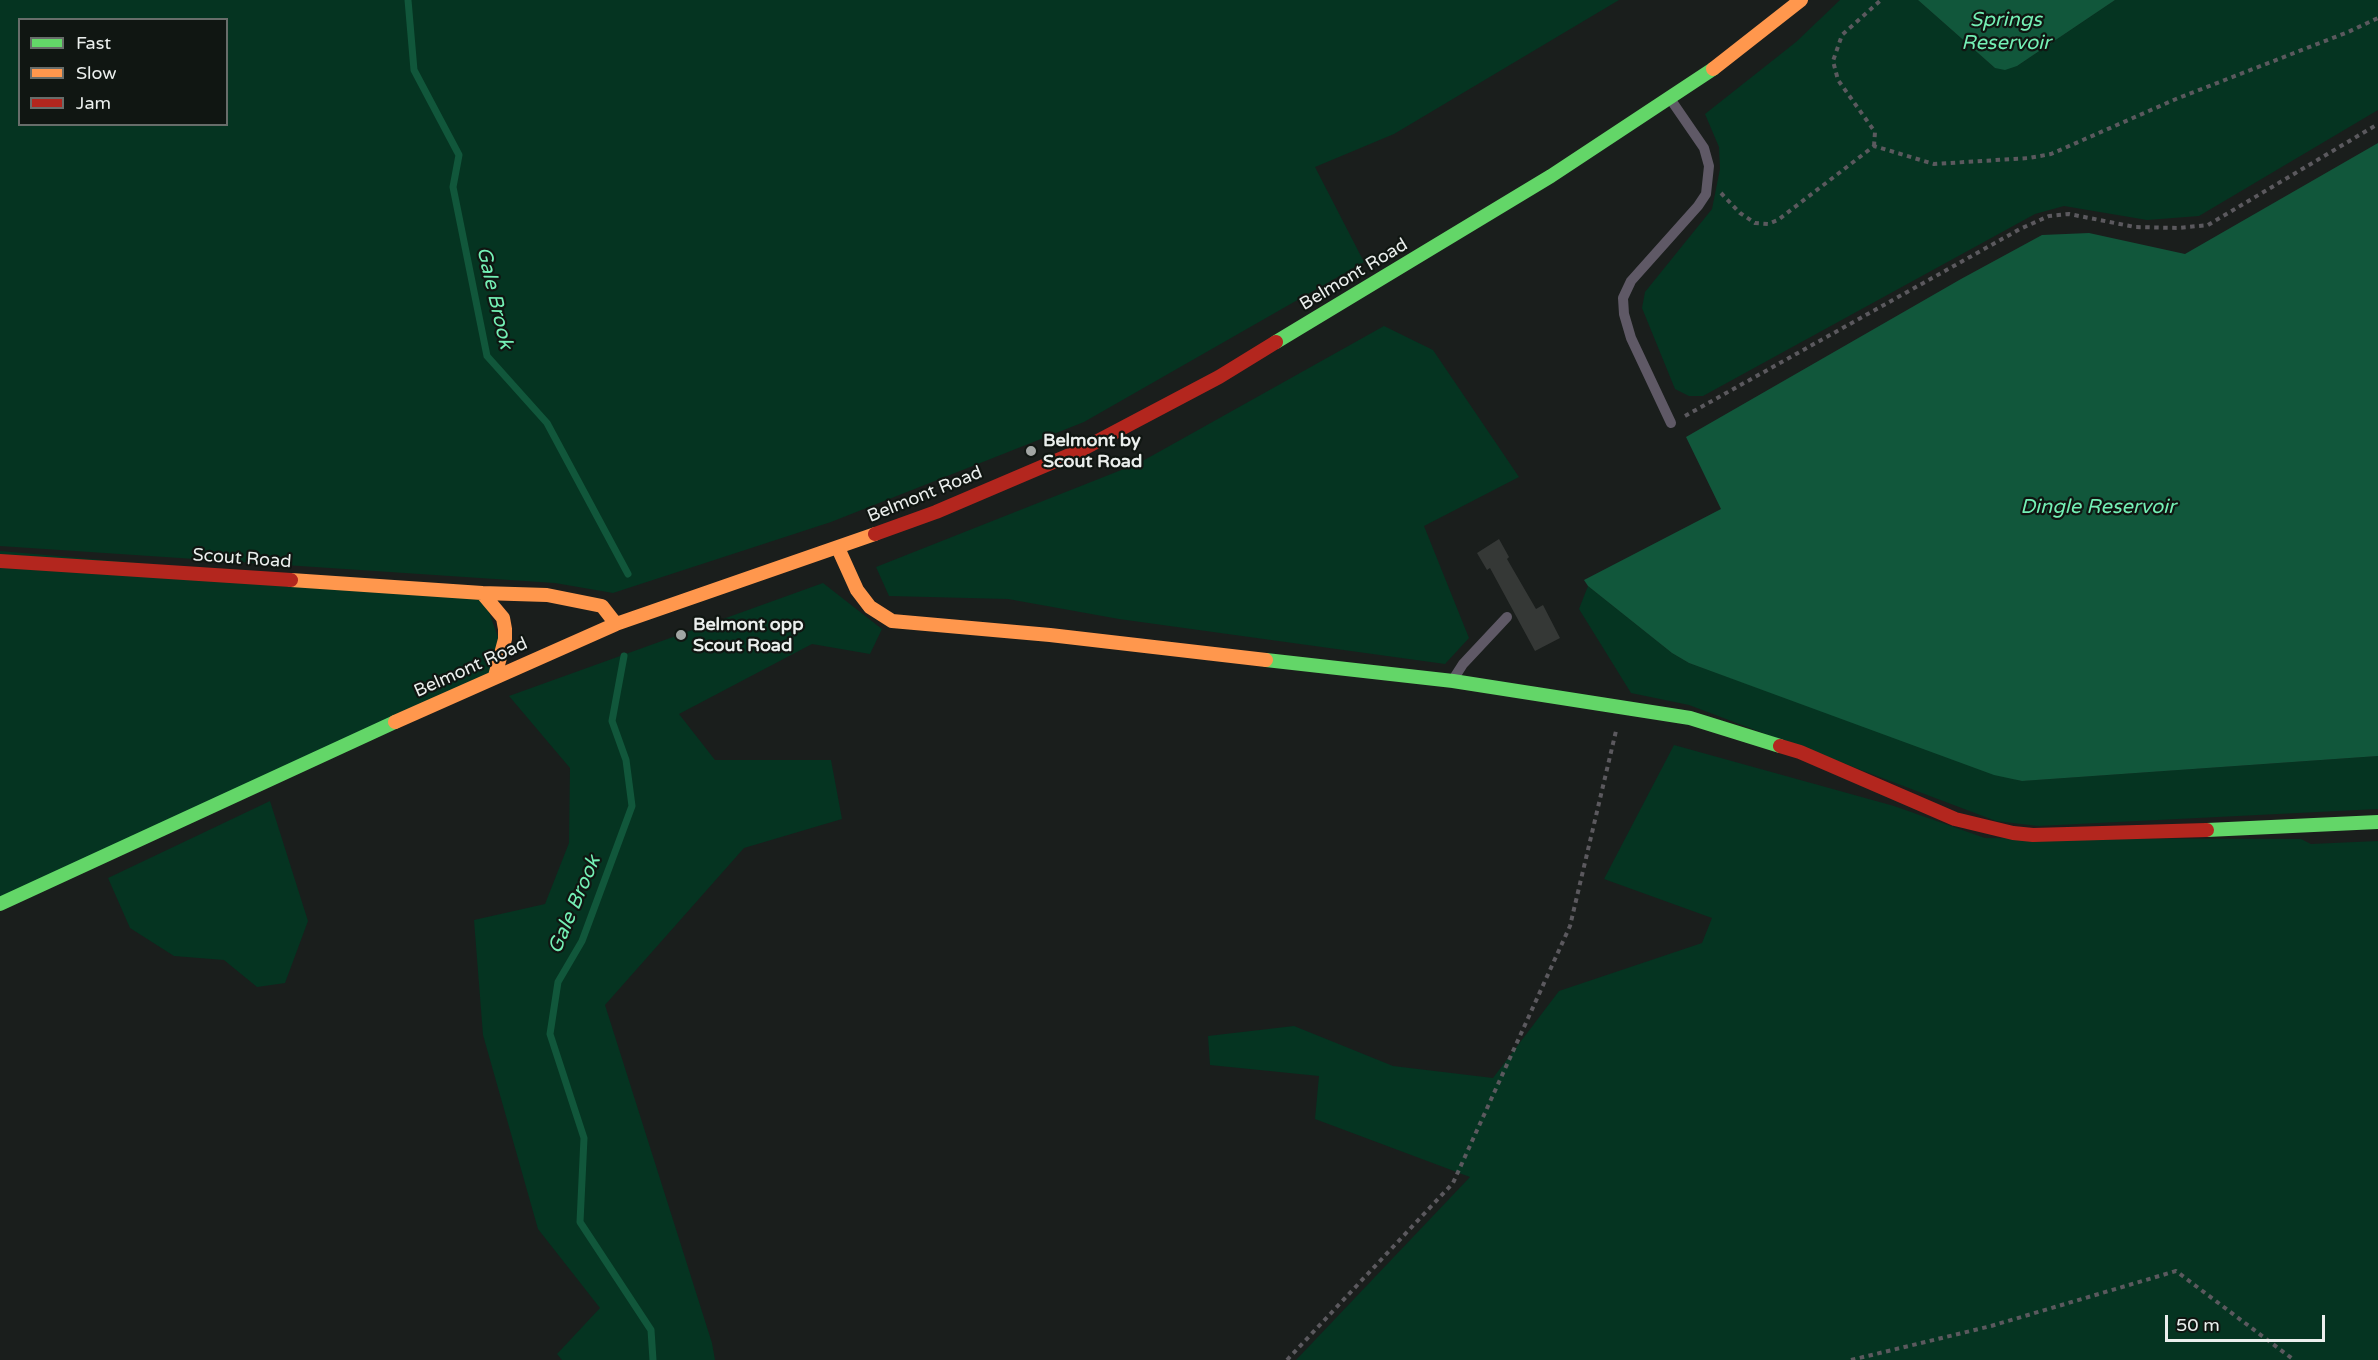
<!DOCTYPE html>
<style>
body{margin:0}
#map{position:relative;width:2378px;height:1360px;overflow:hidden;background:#1a1e1c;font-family:"Varela Round",sans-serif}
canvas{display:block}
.legend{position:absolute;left:18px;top:18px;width:210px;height:108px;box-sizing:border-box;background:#101612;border:2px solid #686d6a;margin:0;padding:8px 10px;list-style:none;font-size:18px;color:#ebefed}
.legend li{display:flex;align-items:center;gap:12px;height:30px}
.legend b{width:30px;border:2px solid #686d6a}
.scale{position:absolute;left:2165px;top:1315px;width:160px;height:27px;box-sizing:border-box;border:3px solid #ebefed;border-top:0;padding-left:8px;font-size:18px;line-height:21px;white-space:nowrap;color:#ebefed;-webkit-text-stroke:4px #101612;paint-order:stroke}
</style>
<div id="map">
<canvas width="2378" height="1360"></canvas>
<ul class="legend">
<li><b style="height:8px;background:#63d668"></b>Fast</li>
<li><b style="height:8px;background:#ff974d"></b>Slow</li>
<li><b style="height:8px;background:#b3261e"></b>Jam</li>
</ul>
<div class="scale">50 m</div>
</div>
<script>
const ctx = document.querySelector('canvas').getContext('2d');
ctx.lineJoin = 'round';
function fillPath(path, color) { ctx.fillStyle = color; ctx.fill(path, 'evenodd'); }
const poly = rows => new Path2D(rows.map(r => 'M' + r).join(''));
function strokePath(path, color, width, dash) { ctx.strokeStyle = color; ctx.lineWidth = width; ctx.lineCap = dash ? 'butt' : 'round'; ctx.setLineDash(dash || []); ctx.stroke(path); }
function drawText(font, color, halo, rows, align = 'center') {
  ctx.font = font + ' "Varela Round",sans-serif'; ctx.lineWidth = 4.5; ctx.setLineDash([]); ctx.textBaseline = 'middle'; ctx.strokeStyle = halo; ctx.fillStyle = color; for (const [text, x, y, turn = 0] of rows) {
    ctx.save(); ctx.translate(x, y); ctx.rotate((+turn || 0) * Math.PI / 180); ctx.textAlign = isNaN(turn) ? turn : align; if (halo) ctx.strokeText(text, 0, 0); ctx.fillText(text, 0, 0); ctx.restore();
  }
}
fillPath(poly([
 [0,0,1619,0,1394,134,1315,167,1364,262,1084,422,831,522,613,593,555,583,0,546],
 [20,20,226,20,226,124,20,124],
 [1840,0,1918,0,1995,68,2017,66,2115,0,2378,0,2378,110,2199,216,2147,220,2064,206,2035,214,1703,396,1689,396,1675,389,1642,308,1645,292,1712,209,1720,169,1719,147,1705,114,1796,42],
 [1384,326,1433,350,1519,477,1424,526,1469,638,1445,664,1119,619,1008,599,889,596,876,567,1139,463],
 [0,551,482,593,498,637,495,676,0,904],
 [823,583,882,629,870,654,812,644,679,714,715,760,831,760,842,819,744,848,605,1005,712,1343,715,1360,562,1360,557,1354,600,1308,538,1229,483,1035,474,920,545,904,569,843,570,768,509,696],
 [1588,586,1672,653,1689,663,2021,781,2378,756,2378,809,2038,826,1996,821,1689,705,1631,693,1579,609],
 [1674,745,1894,806,1985,838,2301,839,2311,844,2378,841,2378,1360,1296,1360,1470,1177,1315,1119,1319,1076,1210,1065,1208,1036,1294,1026,1393,1066,1493,1078,1559,991,1702,943,1712,918,1604,879],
 [270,801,308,921,285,983,257,987,224,960,174,956,130,928,108,878]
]), '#053421');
fillPath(poly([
 [1918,0,2115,0,2017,66,2005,70,1995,68],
 [2378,143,2378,756,2022,781,1994,775,1689,663,1672,653,1588,586,1584,580,1721,509,1686,437,1961,279,2042,235,2089,233,2185,254]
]), '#11573b');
strokePath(poly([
 [408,0,414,70,459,155,453,187,487,356,547,423,628,574],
 [624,656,612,721,626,760,632,806,582,941,558,982,550,1034,584,1138,580,1222,651,1330,653,1360]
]), '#11573b', 7);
fillPath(poly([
 [1499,539,1509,557,1507,559,1536,609,1543,605,1560,638,1535,651,1490,568,1487,570,1477,553]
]), '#353836');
strokePath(poly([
 [1874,146,1875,132,1838,80,1833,61,1842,35,1881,0],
 [1721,193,1740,213,1755,223,1768,224,1778,220,1874,146,1934,164,2029,158,2051,154,2176,99,2348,32,2378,18],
 [1685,416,2020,229,2049,216,2069,214,2135,227,2178,228,2208,225,2378,124],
 [1287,1360,1453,1183,1570,926,1616,731],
 [1851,1360,1991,1326,2176,1271,2294,1360]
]), '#5b595e', 4, [4.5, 4.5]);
strokePath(poly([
 [1671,423,1631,338,1624,314,1623,298,1631,281,1698,206,1706,194,1709,166,1704,148,1671,100],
 [1454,678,1463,664,1507,617]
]), '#5f5966', 10);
strokePath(poly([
 [1276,342,1551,176,1713,69],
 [1266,660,1453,681,1690,718,1780,746],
 [2207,830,2378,822],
 [0,904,395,722]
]), '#63d668', 14);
strokePath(poly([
 [1713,69,1801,0],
 [838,548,857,590,870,607,892,621,1050,635,1266,660],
 [291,580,482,593,547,595,602,606,616,624],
 [482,593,503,618,505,629,505,639,495,676],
 [395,722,616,624,875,534]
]), '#ff974d', 14);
strokePath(poly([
 [875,534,936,512,1079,451,1219,377,1276,342],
 [0,561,291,580],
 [1780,746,1800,752,1955,819,2013,833,2033,835,2207,830]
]), '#b3261e', 14);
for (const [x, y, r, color] of [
 [1031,451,6,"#a2a6a4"],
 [681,635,6,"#a2a6a4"]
]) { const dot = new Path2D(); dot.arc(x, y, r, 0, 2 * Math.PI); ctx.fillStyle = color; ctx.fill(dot); strokePath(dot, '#101612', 2); }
drawText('18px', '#ebefed', '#101612', [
 ["Belmont Road",1354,275,-31],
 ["Belmont Road",925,495,-22],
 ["Scout Road",242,559,4],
 ["Belmont Road",471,668,-24]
]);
drawText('bold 18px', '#ebefed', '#101612', [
 ["Belmont by",1043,441],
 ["Scout Road",1043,462],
 ["Belmont opp",693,625],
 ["Scout Road",693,646]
], 'left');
drawText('italic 20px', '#74f0b5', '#101612', [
 ["Springs",2006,21],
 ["Reservoir",2006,44],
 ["Gale Brook",494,298,77],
 ["Dingle Reservoir",2098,508],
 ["Gale Brook",575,905,-67]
]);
</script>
